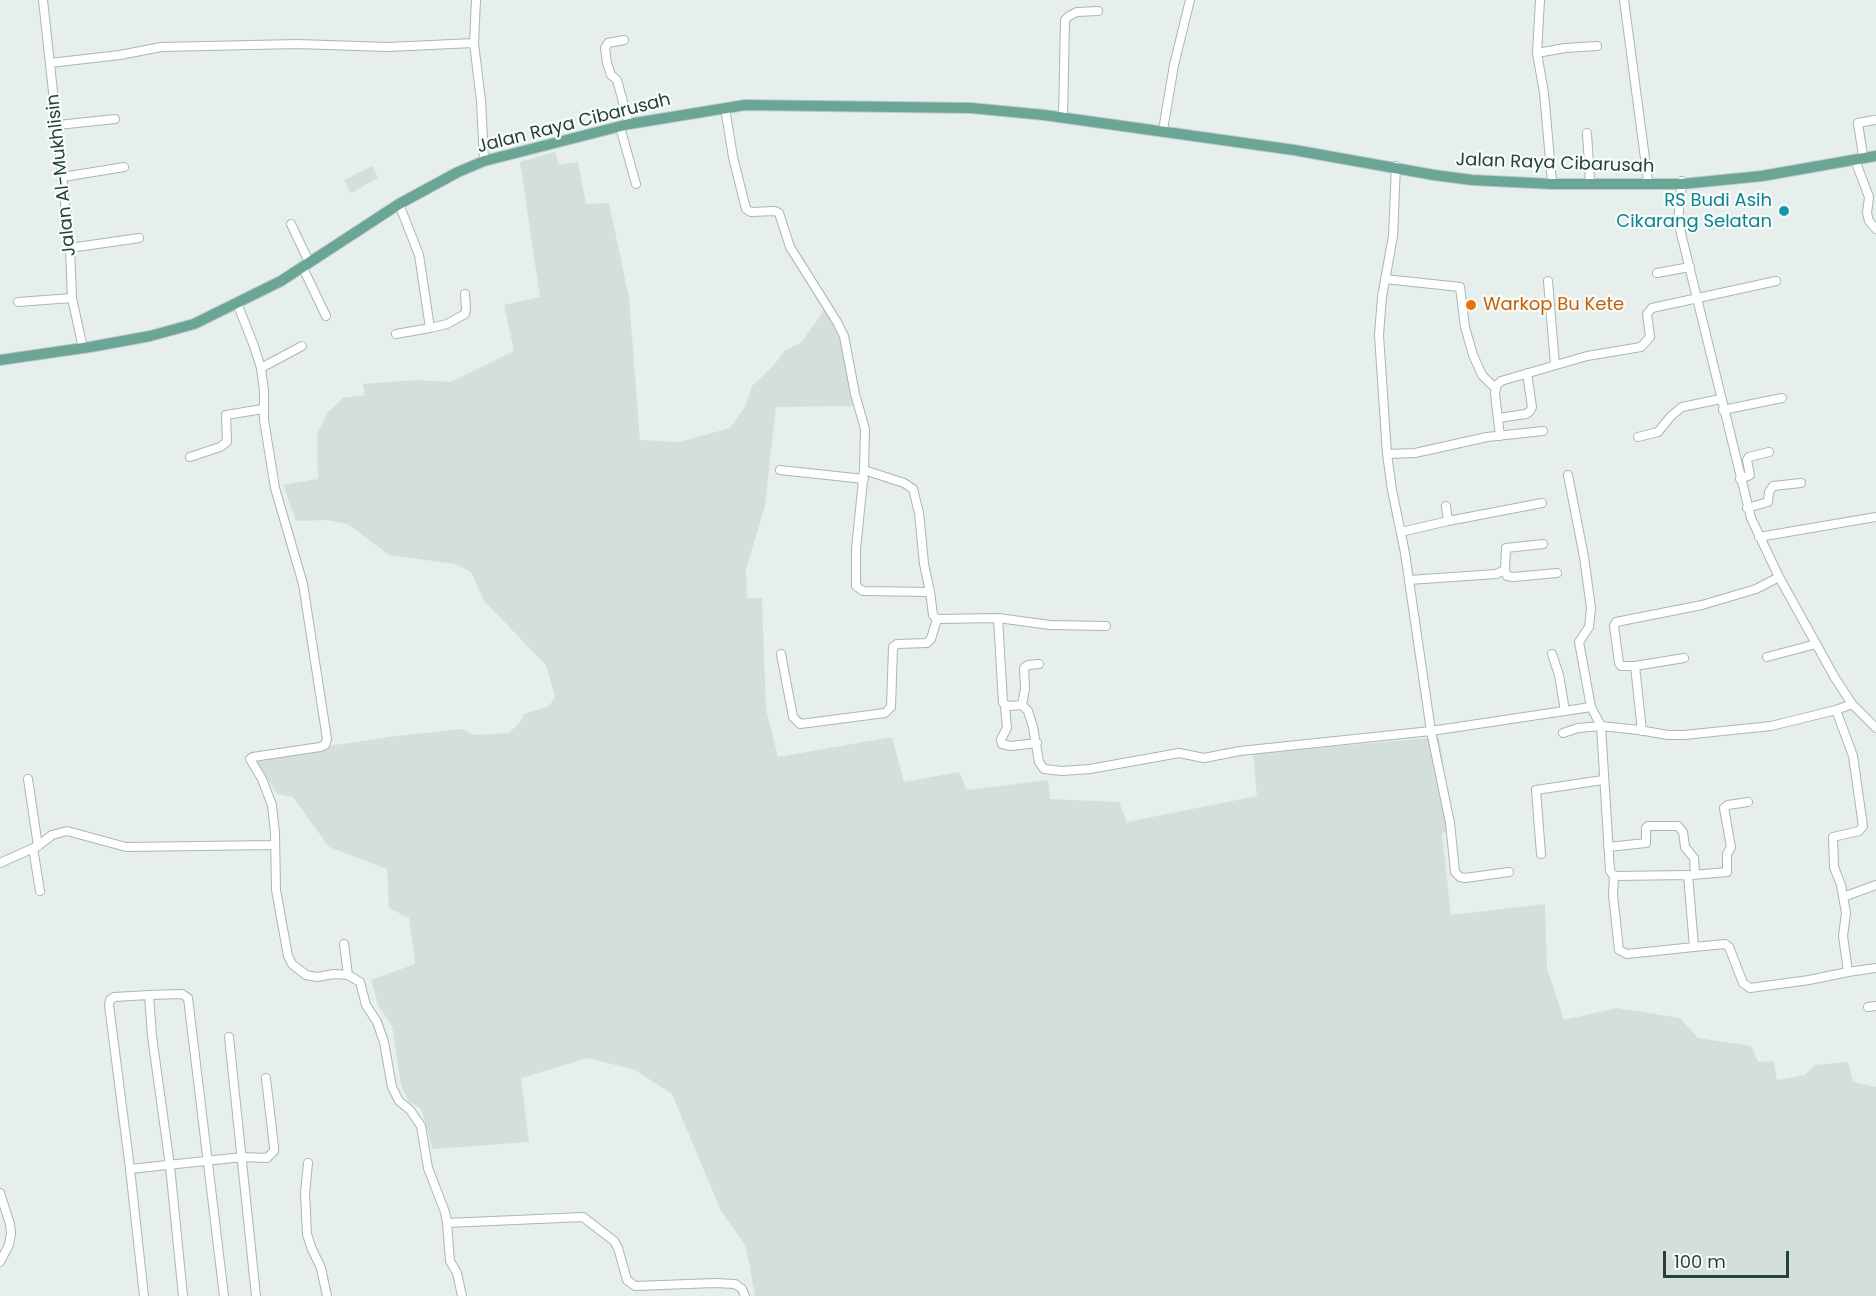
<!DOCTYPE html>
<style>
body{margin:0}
#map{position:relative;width:1876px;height:1296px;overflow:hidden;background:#e6efeb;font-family:Poppins,sans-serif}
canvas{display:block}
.scale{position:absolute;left:1663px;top:1251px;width:126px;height:27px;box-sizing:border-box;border:3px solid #24423a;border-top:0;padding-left:8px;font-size:18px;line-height:21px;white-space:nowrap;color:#24423a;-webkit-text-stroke:4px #f7fbf9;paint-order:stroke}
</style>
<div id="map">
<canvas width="1876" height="1296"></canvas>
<div class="scale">100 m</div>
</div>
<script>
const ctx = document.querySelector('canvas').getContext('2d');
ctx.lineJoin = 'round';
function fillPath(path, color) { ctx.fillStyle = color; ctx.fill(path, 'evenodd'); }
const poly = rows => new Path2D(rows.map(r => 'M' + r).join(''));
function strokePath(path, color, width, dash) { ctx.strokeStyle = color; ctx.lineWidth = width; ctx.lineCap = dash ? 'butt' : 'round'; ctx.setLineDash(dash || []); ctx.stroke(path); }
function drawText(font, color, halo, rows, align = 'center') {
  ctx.font = font + ' Poppins,sans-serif'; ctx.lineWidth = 4.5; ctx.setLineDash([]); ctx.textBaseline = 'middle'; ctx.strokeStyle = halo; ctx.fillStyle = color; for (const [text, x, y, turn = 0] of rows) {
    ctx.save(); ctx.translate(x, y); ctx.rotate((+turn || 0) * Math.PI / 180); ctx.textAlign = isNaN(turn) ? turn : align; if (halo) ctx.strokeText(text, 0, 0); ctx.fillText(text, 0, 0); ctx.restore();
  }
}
fillPath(poly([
 [555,152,559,165,578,162,586,204,609,203,629,298,640,440,680,442,730,428,745,407,752,386,774,365,785,350,801,343,825,309,846,340,861,406,776,407,765,506,746,569,747,598,762,598,766,709,778,757,892,737,904,782,959,772,967,790,1048,780,1050,799,1119,802,1127,822,1257,796,1253,754,1439,737,1453,827,1442,834,1451,915,1545,904,1547,968,1564,1020,1617,1008,1680,1018,1698,1038,1751,1046,1758,1062,1774,1061,1777,1080,1805,1075,1814,1065,1848,1062,1853,1082,1876,1087,1876,1296,755,1296,746,1246,721,1211,672,1094,635,1070,588,1058,521,1078,529,1142,433,1149,421,1109,408,1101,401,1085,392,1026,379,1007,371,980,415,964,409,918,389,908,387,869,329,847,293,797,277,794,254,757,396,736,463,729,474,735,509,733,520,722,524,714,549,706,555,697,546,665,484,601,471,572,455,564,389,555,348,524,327,520,296,521,283,485,318,479,317,435,327,413,343,398,365,395,363,384,417,380,451,382,514,351,504,305,540,297,520,162],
 [372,166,378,178,351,193,344,180],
 [1737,214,1738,227,1711,230,1710,218]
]), '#d4dfda');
const minor = poly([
 [43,0,70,248,72,298,83,348],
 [476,0,474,43,481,101,484,161],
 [1540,0,1537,53,1544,93,1552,182],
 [1624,0,1648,181],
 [624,40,608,43,605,48,607,63,611,75,617,80,629,124],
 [1537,53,1565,48,1597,46],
 [50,63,120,55,161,47,297,44,388,47,474,43],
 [725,108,733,157,746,209,751,212,775,211,779,213,790,247,837,322,844,336,855,394,865,429,864,470,856,549,856,586,863,591,930,592,933,615,937,619,998,618,1003,703,1009,706,1022,705,1028,711,1033,727,1039,762,1044,769,1062,771,1090,769,1179,753,1204,758,1240,751,1431,731,1591,707,1601,726,1639,730,1668,735,1684,735,1771,726,1836,710,1852,704],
 [1063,118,1065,20,1069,16,1077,12,1098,11],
 [58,125,115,119],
 [620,127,636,184],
 [1163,130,1174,65,1190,0],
 [1587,133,1590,181],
 [1863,156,1858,123,1874,120],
 [1855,160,1869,197,1867,213,1869,221,1876,229],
 [1396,166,1393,236,1382,297,1379,335,1387,454,1392,490,1405,553,1431,731,1450,823,1455,872,1460,877,1465,878,1509,872],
 [63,177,124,167],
 [1682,181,1678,221,1751,518,1779,577,1835,678,1852,704,1876,728],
 [291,224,309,262],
 [70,248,139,238],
 [302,266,326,316],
 [1657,273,1690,267],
 [1385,279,1460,287,1465,327,1473,355,1482,375,1496,389],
 [1548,281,1555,365],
 [18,302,72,298],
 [237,303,254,346,261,368,264,391,264,420,275,488,303,584,327,739,325,745,320,747,253,757,250,759,262,779,272,805,275,833,276,890,288,956,292,964,306,975,317,977,334,974,348,975,360,982,366,1005,377,1022,384,1042,392,1087,399,1101,410,1110,421,1126,428,1168,445,1212,447,1223,583,1217,614,1241,618,1248,627,1280,635,1286,715,1283,735,1284,742,1289,745,1296],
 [430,328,447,324,465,314,466,309,465,294],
 [396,334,430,328,419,255,399,204],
 [261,368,302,346],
 [1723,410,1782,398],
 [1498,418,1526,414,1530,411,1532,407,1527,373],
 [1500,436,1495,394,1496,386,1501,381,1587,356,1641,347,1650,337,1647,314,1652,308,1776,281],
 [1638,437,1658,432,1671,416,1682,407,1721,399],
 [1387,454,1415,453,1487,437,1543,431],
 [190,457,220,447,227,442,226,415,263,409],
 [780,470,864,479],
 [864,470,904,483,913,489,919,513,924,564,930,592],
 [1568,475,1584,557,1591,608,1589,627,1579,642,1591,707],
 [1740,479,1750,475,1747,460,1749,457,1769,452],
 [1747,508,1768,502,1769,492,1773,486,1801,483],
 [1448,521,1542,503],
 [1401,532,1448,521,1446,506],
 [1759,537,1876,517],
 [1505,570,1507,576,1514,577,1557,573],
 [1409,580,1496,574,1505,570,1506,548,1543,544],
 [998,618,1050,625,1106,626],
 [781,654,793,717,800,724,885,713,891,707,893,647,897,644,927,643,931,639,937,619],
 [1552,654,1559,675,1565,711],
 [1767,657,1816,644],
 [1635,666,1621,666,1619,663,1614,626,1616,622,1702,605,1756,589,1779,577],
 [1022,705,1025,689,1024,668,1028,665,1039,664],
 [1005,706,1007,728,1001,739,1002,744,1011,746,1037,743],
 [1836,710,1853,756,1863,826,1859,831,1833,837,1834,867,1841,885,1846,913,1843,936,1848,972,1876,968],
 [1642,731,1635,666,1684,658],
 [1563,733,1578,728,1601,726,1610,871,1614,876,1688,875,1694,947,1725,944,1729,947,1743,983,1750,988,1809,980,1848,972],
 [28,779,38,846],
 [1608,847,1646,843,1646,828,1648,826,1678,826,1683,832,1685,847,1694,858,1695,874],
 [33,848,40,891],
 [1541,854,1536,790,1603,780],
 [0,863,38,846,52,835,67,831,126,847,274,845],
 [1692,875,1727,872,1727,854,1731,847,1724,808,1728,805,1748,802],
 [1614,876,1613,895,1619,950,1627,954,1694,947],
 [1843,897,1876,885],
 [344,944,348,975],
 [149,995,182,994,188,998,224,1296],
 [1868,1007,1876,1006],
 [229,1037,256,1296],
 [308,1163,305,1193,307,1234,311,1247,321,1268,327,1296],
 [130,1169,243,1157,267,1158,274,1151,274,1147,266,1078],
 [0,1193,10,1224,11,1233,9,1245,0,1262],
 [447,1223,450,1261,457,1273,462,1296],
 [144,1296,130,1169,109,1005,110,1000,114,997,149,995,152,1036,170,1166,183,1296]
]);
const major = poly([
 [0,360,90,347,150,336,194,324,281,281,399,204,458,172,484,161,629,124,745,105,971,108,1044,115,1294,150,1434,175,1472,180,1552,184,1682,184,1762,176,1876,156]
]);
strokePath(minor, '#a8b8b2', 10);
strokePath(major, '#c2cac8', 12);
strokePath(minor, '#fff', 8);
strokePath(major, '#6aa596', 10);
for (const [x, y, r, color] of [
 [1784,211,6,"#0f9aa8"],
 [1471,305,6,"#e8710a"]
]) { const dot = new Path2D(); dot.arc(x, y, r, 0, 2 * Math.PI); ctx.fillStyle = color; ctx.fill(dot); strokePath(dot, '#f7fbf9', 2); }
drawText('18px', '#24423a', '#f7fbf9', [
 ["Jalan Raya Cibarusah",574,124,-14],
 ["Jalan Raya Cibarusah",1555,164,2],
 ["Jalan Al-Mukhlisin",62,175,-96]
]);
drawText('18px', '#0d838f', '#f7fbf9', [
 ["RS Budi Asih",1772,201],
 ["Cikarang Selatan",1772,222]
], 'right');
drawText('18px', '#c56008', '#f7fbf9', [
 ["Warkop Bu Kete",1483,305]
], 'left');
</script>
